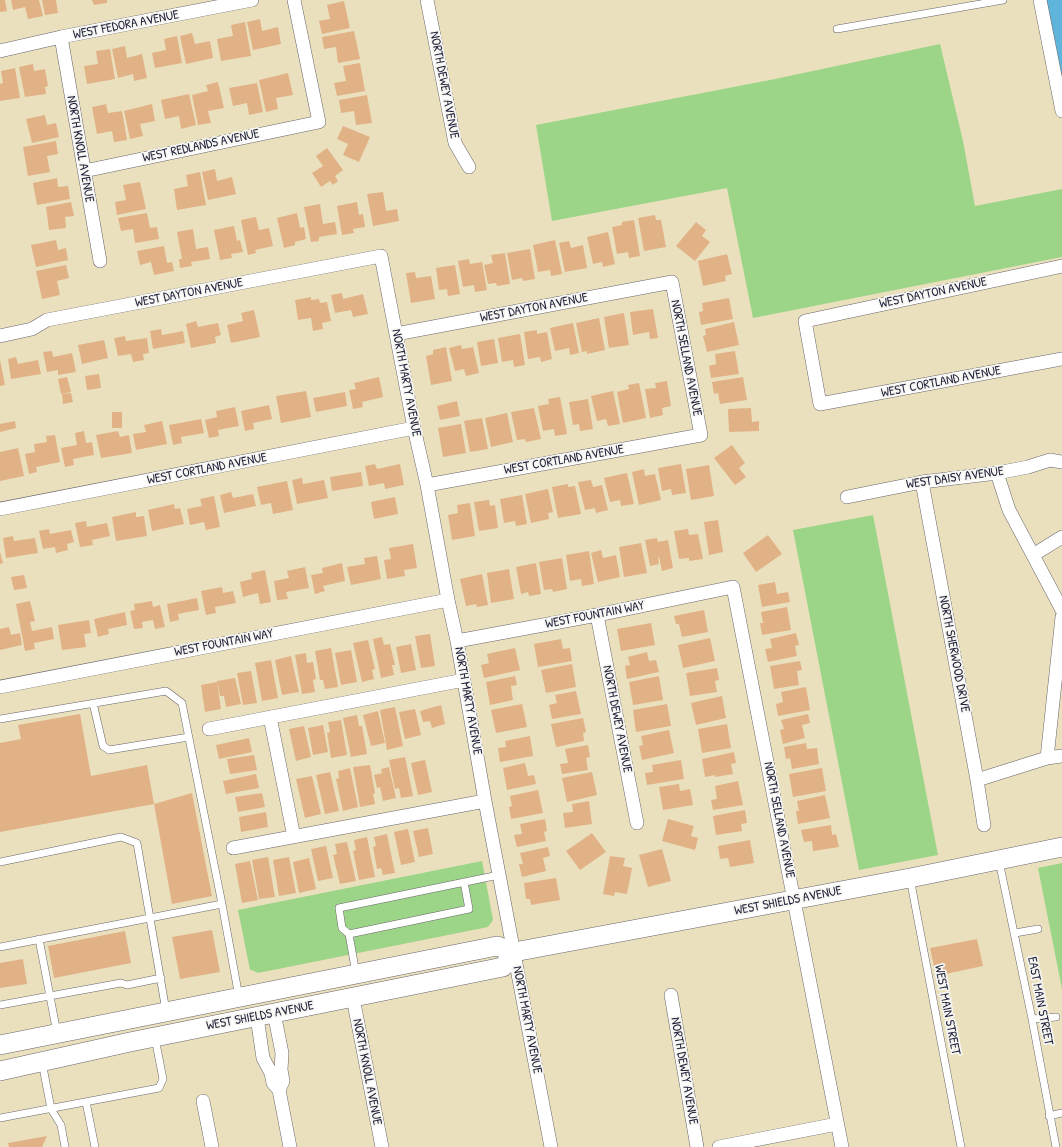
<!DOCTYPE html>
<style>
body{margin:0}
canvas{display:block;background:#eae0be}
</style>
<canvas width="1062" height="1147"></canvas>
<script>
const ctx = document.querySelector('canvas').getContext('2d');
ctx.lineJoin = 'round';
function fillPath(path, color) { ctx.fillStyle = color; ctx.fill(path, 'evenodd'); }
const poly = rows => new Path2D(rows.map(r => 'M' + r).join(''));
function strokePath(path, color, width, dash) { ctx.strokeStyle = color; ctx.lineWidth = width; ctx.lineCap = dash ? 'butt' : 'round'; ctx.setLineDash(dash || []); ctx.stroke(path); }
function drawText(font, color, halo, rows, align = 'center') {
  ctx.font = font + ' "Patrick Hand",sans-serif'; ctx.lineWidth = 3.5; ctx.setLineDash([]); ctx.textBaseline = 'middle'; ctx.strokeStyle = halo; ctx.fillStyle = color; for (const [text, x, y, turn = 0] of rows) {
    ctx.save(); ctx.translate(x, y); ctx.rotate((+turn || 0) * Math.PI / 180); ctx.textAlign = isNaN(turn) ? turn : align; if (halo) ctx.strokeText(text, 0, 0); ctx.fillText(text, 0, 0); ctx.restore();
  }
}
fillPath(poly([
 [940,44,963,141,975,206,1062,189,1062,257,753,318,727,188,552,221,536,125,775,79],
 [873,515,938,855,859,870,793,530],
 [482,861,493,920,488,927,258,973,252,970,250,970,238,910],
 [1062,863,1062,989,1038,868]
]), '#9cd587');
fillPath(poly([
 [1046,0,1062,0,1062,82]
]), '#5fb4db');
fillPath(poly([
 [0,0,5,0,7,11,0,12],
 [11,0,39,0,43,16,28,19,25,7,13,10],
 [42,0,56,0,58,13,45,15],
 [92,0,107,0,107,3,94,5],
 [344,1,350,28,322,34,319,21,330,19,327,5],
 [260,19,262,31,278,27,281,44,253,50,247,22],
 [245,22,251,56,221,61,217,39,233,36,231,25],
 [354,31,360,59,338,63,336,47,324,49,322,37],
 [192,33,195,44,210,41,213,58,186,64,180,36],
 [177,36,182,63,155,68,152,53,166,50,164,39],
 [125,46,127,58,142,54,147,78,134,81,133,74,118,78,112,49],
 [110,49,115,79,87,84,84,66,98,64,96,51],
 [360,63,365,91,337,96,334,83,346,81,343,66],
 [33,64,34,71,45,69,48,86,45,87,46,94,25,97,19,67],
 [15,68,20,98,0,101,0,84,3,83,1,71],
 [288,73,293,95,276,98,278,109,266,112,259,80],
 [218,82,224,108,208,111,211,123,198,125,192,95,208,91,206,85],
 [257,83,263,112,249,115,247,103,233,106,229,88],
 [189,94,196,125,181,129,179,116,165,119,161,100],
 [367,95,372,123,356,125,354,111,341,113,339,100],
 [106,104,108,113,122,111,127,140,114,142,112,131,97,134,92,107],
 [152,104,155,121,140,124,143,136,130,139,124,111],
 [45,115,47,125,56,123,59,137,32,143,26,119],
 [343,126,370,137,359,162,343,155,348,144,337,139],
 [56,141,58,154,47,156,50,172,28,176,23,147],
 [327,148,343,170,335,176,338,181,333,185,330,181,321,187,312,173,323,166,316,156],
 [215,169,217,181,232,177,236,194,208,200,202,172],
 [200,172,206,205,177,210,174,189,188,186,186,175],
 [57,178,58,187,68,186,70,199,37,205,33,183],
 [140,182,146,209,117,215,115,202,126,200,123,185],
 [383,192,386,211,397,209,399,221,373,226,367,194],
 [71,202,74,216,65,217,66,228,49,230,46,207],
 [357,202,359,215,363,214,365,227,353,229,354,233,342,235,337,206],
 [320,204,323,224,335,222,337,234,319,237,319,241,311,242,304,207],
 [147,213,150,228,157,227,159,239,135,243,133,229,121,231,118,218],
 [297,213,300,228,304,227,306,239,295,242,295,245,284,248,277,218],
 [655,215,656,220,661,220,666,247,644,251,638,218],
 [256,217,259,230,269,228,273,246,255,250,256,253,248,255,241,220],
 [634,220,640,256,629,258,628,252,617,254,612,227,622,225,622,222],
 [696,222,706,230,702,236,710,242,695,261,676,246],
 [234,226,237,241,240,240,243,252,231,254,232,258,220,260,214,230],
 [193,229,196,249,208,247,210,259,191,262,192,266,180,268,179,259,182,259,177,232],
 [608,232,615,264,603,267,602,262,593,264,587,237],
 [56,240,58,250,66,248,68,260,36,267,31,245],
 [555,240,562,274,551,276,550,270,538,272,533,245],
 [569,241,571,248,583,245,587,268,565,272,559,243],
 [164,246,167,263,172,262,174,271,154,275,151,262,140,265,137,251],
 [530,249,535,279,523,281,522,278,512,280,507,253],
 [505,253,510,284,497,286,496,283,488,284,484,265,493,263,491,255],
 [727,254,732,274,725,276,726,281,703,286,698,261],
 [469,259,470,264,482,262,487,290,475,292,474,285,463,287,458,261],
 [66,265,69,278,57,281,60,295,42,299,36,271],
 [455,265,460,294,448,296,447,289,439,290,436,268],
 [415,272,416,278,431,276,435,299,411,303,406,273],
 [342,293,343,299,363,294,368,314,353,317,351,310,335,313,331,295],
 [311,297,311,300,319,299,320,303,327,302,331,321,322,323,323,329,313,331,311,318,298,320,295,300],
 [729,298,733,319,701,325,699,312,703,311,702,303],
 [653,309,658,338,650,339,649,332,633,335,630,312],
 [254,310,260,337,231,343,227,325,243,321,241,313],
 [624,313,629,345,609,348,604,317],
 [599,318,605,350,587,354,587,351,582,352,576,323],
 [196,321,198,327,218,323,221,335,215,337,216,343,191,348,186,324],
 [734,322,739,345,707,352,703,336,706,335,705,329],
 [573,323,579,353,570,355,569,348,555,351,550,328],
 [161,329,162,335,183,331,185,343,153,349,150,331],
 [537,330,537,334,547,332,552,359,541,362,540,357,528,359,524,332],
 [520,334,525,365,514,367,513,360,502,362,498,338],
 [125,336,126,341,147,338,149,353,143,354,144,360,133,362,131,354,118,356,114,338],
 [494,339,498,363,481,366,477,342],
 [104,340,108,358,82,364,78,345],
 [461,345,462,349,473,347,479,373,466,376,464,369,455,371,449,348],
 [446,347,452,381,431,385,426,356,433,354,433,350],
 [52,351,53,357,72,353,76,372,58,375,58,370,47,372,43,352],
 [735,351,739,374,711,378,709,366,716,364,715,354],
 [16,357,18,364,38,360,41,374,11,379,8,359],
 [0,360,5,385,0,386],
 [99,374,101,388,87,390,85,376],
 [67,377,71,392,61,394,58,379],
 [379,377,383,397,362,402,363,407,353,409,349,390,356,389,354,383],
 [743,377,747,400,720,404,718,393,714,394,712,382],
 [667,381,671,406,662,408,663,415,650,418,645,389,656,388,655,383],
 [639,383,646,418,623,423,617,392,629,389,628,385],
 [306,391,311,417,281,423,276,396],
 [613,391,620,424,608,426,606,419,597,421,591,396],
 [345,392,347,406,316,412,313,398],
 [71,393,73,402,63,404,62,394],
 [560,397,567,434,555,436,554,429,543,431,538,406,549,404,548,399],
 [588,399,593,429,580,431,579,424,573,425,569,402],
 [457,401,460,416,440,420,437,406],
 [269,405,272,419,253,423,254,429,245,431,241,411],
 [235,407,239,426,218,430,219,436,209,438,205,420,217,417,216,411],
 [534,408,541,439,526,442,525,439,517,440,511,412],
 [751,408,752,422,759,421,759,431,729,432,728,409],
 [112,412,122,412,122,428,112,428],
 [507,413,513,442,491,447,485,418],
 [482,418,488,449,470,452,464,421],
 [201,419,204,433,181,437,182,443,173,445,169,425],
 [15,421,16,428,0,432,0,424],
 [162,421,167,444,136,450,133,434,146,432,144,425],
 [461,424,466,453,443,457,438,428],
 [84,431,86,443,92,442,94,455,73,459,74,465,65,467,61,448,77,445,75,433],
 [118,431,120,437,129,435,132,453,101,458,96,435],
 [55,435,60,462,36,467,37,472,29,474,25,454,35,452,34,444,47,442,46,436],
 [732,445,745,463,739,468,746,477,735,485,714,458],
 [18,448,24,476,0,481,0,452],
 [375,464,377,469,400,464,404,485,385,489,384,483,369,486,365,466],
 [681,464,686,493,672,495,671,489,662,491,658,468],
 [709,465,714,496,691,500,686,469],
 [644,469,645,476,655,474,661,500,639,505,632,472],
 [361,472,363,486,332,491,330,477],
 [627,473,634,504,621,506,620,500,610,502,604,478],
 [302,478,303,484,324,480,328,498,297,504,292,480],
 [591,480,593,487,602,485,608,510,596,513,595,508,585,510,578,482],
 [287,481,293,510,273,514,271,503,261,505,257,487],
 [568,484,568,487,575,486,581,514,558,518,552,487],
 [548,489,553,512,548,513,549,519,531,523,525,494],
 [231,492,233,498,253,494,256,506,224,513,220,495],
 [522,495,527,524,516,526,515,521,504,523,500,499],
 [214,496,220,527,206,530,204,522,190,525,187,509,202,506,200,499],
 [395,497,398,514,374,519,371,502],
 [489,500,490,506,495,505,498,528,479,531,474,502],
 [470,503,475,536,452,540,448,515,458,513,457,505],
 [174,504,175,509,180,508,184,524,152,531,148,510],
 [136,512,136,517,144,516,147,536,116,541,112,517],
 [718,520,723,552,709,555,704,522],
 [86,521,87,527,107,523,110,536,92,540,93,545,80,547,75,523],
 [49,529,50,534,71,530,74,542,67,544,68,550,56,553,55,547,43,549,39,531],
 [688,529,689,535,698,534,703,559,689,561,689,558,679,559,674,531],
 [768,535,782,554,756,572,743,553],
 [13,536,14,541,35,538,38,553,6,558,3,538],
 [657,538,658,542,668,540,673,568,662,571,659,557,658,557,659,564,650,566,645,540],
 [641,543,647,573,624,577,619,547],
 [413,544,417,568,404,570,405,576,387,579,384,560,391,559,389,548],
 [601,550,603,558,616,555,620,577,598,582,591,553],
 [589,551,594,584,582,586,581,579,570,581,566,555],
 [0,552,3,563,0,564],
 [377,556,381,579,351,585,347,567,365,564,364,558],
 [562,558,567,589,553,592,552,589,544,590,539,562],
 [342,563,345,581,323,586,325,591,315,594,311,575,323,573,322,568],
 [536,563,541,594,529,596,528,592,521,594,516,567],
 [305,567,309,588,286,592,288,599,277,600,274,581,289,578,287,571],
 [509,569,514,599,491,603,487,573],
 [265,570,271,602,260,604,258,593,243,597,240,582,252,579,251,573],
 [482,574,488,605,477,607,476,604,466,606,460,579],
 [24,575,27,588,14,590,11,577],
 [775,582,777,594,788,592,790,602,762,607,758,585],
 [222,587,223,593,233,591,236,603,215,607,216,613,206,615,201,591],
 [197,598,199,610,178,614,179,620,170,622,167,604],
 [30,601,35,621,30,622,32,631,52,627,54,639,34,643,35,649,25,651,16,604],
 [152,601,153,607,160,605,165,627,155,629,153,620,142,622,143,628,134,629,130,611,135,610,134,604],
 [787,607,791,630,762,635,760,623,763,623,761,612],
 [704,610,708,632,682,637,679,624,676,624,674,616],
 [125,612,127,625,108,629,109,634,98,637,94,619],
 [89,620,91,633,84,634,86,647,62,650,58,625],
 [651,623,655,645,621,651,617,629],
 [9,627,11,635,20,633,22,645,0,650,0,629],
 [796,633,799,645,795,646,797,656,768,662,765,649,772,648,770,639],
 [430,634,435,666,421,668,415,636],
 [382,637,384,645,390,644,395,665,392,665,394,675,381,678,373,639],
 [710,638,715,661,683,668,678,645],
 [561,639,563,649,570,648,572,661,538,667,534,644],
 [368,640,375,669,372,670,374,679,362,682,353,643],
 [411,644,416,670,401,673,396,647],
 [331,648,338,687,325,689,323,680,320,680,315,651],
 [515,648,520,670,484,678,481,665,489,663,487,654],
 [351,650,357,682,341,685,335,653],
 [647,652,649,661,656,660,659,672,627,679,625,666,630,665,628,657],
 [306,653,307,663,313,662,316,679,313,680,315,692,302,694,295,655],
 [291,656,299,692,282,695,275,660],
 [271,660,278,698,262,701,255,663],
 [800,661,802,670,797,671,799,685,774,689,770,666],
 [572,664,576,687,546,693,541,670],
 [717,668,719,680,715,681,717,692,690,696,686,673],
 [251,671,257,703,243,705,237,673],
 [515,676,517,685,511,686,513,700,490,705,486,682],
 [659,676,663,700,633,705,629,682],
 [235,678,241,704,226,707,224,696,220,696,217,681],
 [217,682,221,709,205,712,201,685],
 [806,687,810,710,778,716,776,704,783,702,781,692],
 [576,691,581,714,552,719,549,705,557,703,555,695],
 [722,696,726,718,696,725,691,703],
 [522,704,527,727,496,733,491,710],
 [667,704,671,726,636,732,633,710],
 [441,705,445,724,432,728,430,721,423,722,420,711],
 [395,707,403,746,387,750,380,710],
 [415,709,421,735,405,739,399,712],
 [378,711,385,743,371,746,363,715],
 [80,714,91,776,147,765,154,804,0,832,0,743,21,739,18,725],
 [808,714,810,723,802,725,805,738,783,744,780,730,784,729,781,720],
 [357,715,359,726,362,726,367,754,351,757,343,718],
 [583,718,586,732,583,733,584,741,556,747,551,724],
 [341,720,347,755,331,758,327,733,330,732,328,722],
 [727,724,731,748,702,753,698,729],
 [323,725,328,752,313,755,308,728],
 [304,726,311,757,296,761,289,729],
 [669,730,674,753,642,760,639,746,643,745,641,736],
 [530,736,533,756,500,762,498,748,506,747,505,741],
 [249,738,252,752,219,759,216,745],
 [806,743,807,749,817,748,819,764,792,769,790,758,786,759,784,747],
 [588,745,590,757,586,758,588,770,562,774,560,764,568,763,565,749],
 [734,752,736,763,731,764,733,774,715,777,715,775,705,777,702,759],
 [254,755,257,770,230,774,227,759],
 [405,757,413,796,401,798,399,788,395,789,389,760],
 [425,760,432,792,418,795,411,763],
 [681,760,684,779,647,785,645,773,653,772,652,765],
 [525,763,528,776,534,775,536,784,507,790,503,768],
 [370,765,375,793,373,794,375,804,360,807,353,767],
 [389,767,396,798,383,801,380,787,377,788,374,775,382,773,381,769],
 [350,768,358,807,343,811,336,779,339,778,338,771],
 [822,768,826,791,793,797,789,774],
 [330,772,339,811,325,814,316,775],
 [592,772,597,795,567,802,562,778],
 [256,774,259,788,226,794,223,781],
 [312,776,321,814,305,818,296,779],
 [738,781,743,805,713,810,711,800,717,799,715,786],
 [679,784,680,791,690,789,693,805,663,810,659,787],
 [538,790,543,813,511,819,509,807,512,806,510,796],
 [192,793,212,896,172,904,154,804],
 [262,793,265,807,238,812,235,797],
 [825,795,830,818,798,824,796,811,799,811,797,801],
 [589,801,592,824,565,828,563,813,573,812,572,804],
 [745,810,747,823,741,824,742,831,716,835,713,816],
 [266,812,268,827,241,832,239,817],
 [545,819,547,831,544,832,546,841,517,847,514,835,522,834,520,824],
 [668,819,694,826,691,836,698,838,695,850,662,841],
 [831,825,832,835,836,834,839,847,813,851,812,841,804,842,801,830],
 [428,828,433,854,419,857,413,831],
 [408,829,415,862,401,865,394,832],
 [592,833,606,852,580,870,566,851],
 [387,834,395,873,383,875,381,868,377,869,373,847,376,846,374,837],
 [367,837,375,877,359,880,353,851,356,850,354,840],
 [750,840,754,863,730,867,728,858,720,859,718,846],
 [347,842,356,881,340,884,333,855,337,854,335,844],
 [326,846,333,878,318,881,311,849],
 [548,847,550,856,543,858,546,871,522,877,519,864,523,864,520,853],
 [662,849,671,881,648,887,639,855],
 [610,856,625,858,623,866,632,868,627,894,615,892,614,896,603,894],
 [268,857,275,897,259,899,252,860],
 [289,857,296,893,279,896,273,860],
 [309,858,316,889,299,893,293,862],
 [250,861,258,900,242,903,235,864],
 [556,878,560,900,531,905,530,899,526,899,524,883],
 [212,930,220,972,180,979,172,937],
 [125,931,131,963,54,978,48,946],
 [977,939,983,966,936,976,930,948],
 [23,959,27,984,0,988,0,963],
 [47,1136,42,1147,9,1147,8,1143]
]), '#e2b287');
const lane = poly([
 [837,29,1003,0],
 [93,703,103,746,109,750,189,737],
 [0,719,166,691,182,703,222,904,239,997],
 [999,861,1032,1019,1056,1147],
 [0,862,121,837,137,843,166,1011],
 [910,878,961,1147],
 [1015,933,1038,929],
 [349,934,342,928,339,908,499,875],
 [39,939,57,1033],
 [0,947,222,904],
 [356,974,349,934,469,909,464,882],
 [0,1005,121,983,127,985,161,978],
 [1032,1019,1056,1017],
 [42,1062,51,1109,61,1125,65,1147],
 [86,1102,95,1147],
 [1049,1116,1062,1113],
 [0,1118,159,1088,163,1079,155,1038]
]);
const street = poly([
 [427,0,455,143,469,167],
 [1040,0,1062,111],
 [61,37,100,261],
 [0,51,61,37,252,0],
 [84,171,319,122,294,0],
 [1062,266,805,321,820,404,1062,359],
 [396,334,672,282,701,435,427,485],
 [0,336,32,329,47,320,381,256,414,428,427,485,448,600,457,641,485,801,551,1147],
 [997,473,1009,510,1062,610],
 [922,482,977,780,984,825],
 [847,497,922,482,997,473,1028,467,1050,460,1062,462],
 [0,509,414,428],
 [1033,555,1062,537],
 [597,615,637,823],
 [457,641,597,615,733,587,842,1147],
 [0,687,448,600],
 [270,717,294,837],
 [209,729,464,680],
 [1047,758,1062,617],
 [977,780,1047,758,1062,756],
 [233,848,485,801],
 [671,995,697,1147],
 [353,998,382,1147],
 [257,1017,263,1058,271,1073,273,1083,279,1090,283,1081,281,1070,282,1053,274,1013],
 [279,1090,290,1147],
 [203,1101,212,1147],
 [719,1147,837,1124]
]);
const secondary = poly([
 [0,1045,497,946,514,952,910,878,1062,847],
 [0,1071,130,1042,503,967,514,952]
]);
strokePath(lane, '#686469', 8);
strokePath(street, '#686469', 14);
strokePath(secondary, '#686469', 20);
strokePath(lane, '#fff', 7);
strokePath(street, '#fff', 13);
strokePath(secondary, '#fff', 19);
drawText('13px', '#22223b', '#f6f6f2', [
 ["WEST FEDORA AVENUE",126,25,-11],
 ["NORTH DEWEY AVENUE",444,85,79],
 ["WEST REDLANDS AVENUE",201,146,-12],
 ["NORTH KNOLL AVENUE",80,149,80],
 ["WEST DAYTON AVENUE",189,293,-11],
 ["WEST DAYTON AVENUE",933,293,-12],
 ["WEST DAYTON AVENUE",534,308,-11],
 ["NORTH SELLAND AVENUE",686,358,79],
 ["WEST CORTLAND AVENUE",941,382,-11],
 ["NORTH MARTY AVENUE",406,383,79],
 ["WEST CORTLAND AVENUE",564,460,-10],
 ["WEST CORTLAND AVENUE",207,469,-11],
 ["WEST DAISY AVENUE",955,478,-8],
 ["WEST FOUNTAIN WAY",595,615,-11],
 ["WEST FOUNTAIN WAY",224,643,-11],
 ["NORTH SHERWOOD DRIVE",954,654,79],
 ["NORTH MARTY AVENUE",468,701,80],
 ["NORTH DEWEY AVENUE",617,719,79],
 ["NORTH SELLAND AVENUE",779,820,79],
 ["WEST SHIELDS AVENUE",788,901,-11],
 ["EAST MAIN STREET",1040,1001,79],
 ["WEST MAIN STREET",947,1010,79],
 ["WEST SHIELDS AVENUE",260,1016,-11],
 ["NORTH MARTY AVENUE",527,1020,79],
 ["NORTH DEWEY AVENUE",684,1071,80],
 ["NORTH KNOLL AVENUE",367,1072,79]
]);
</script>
